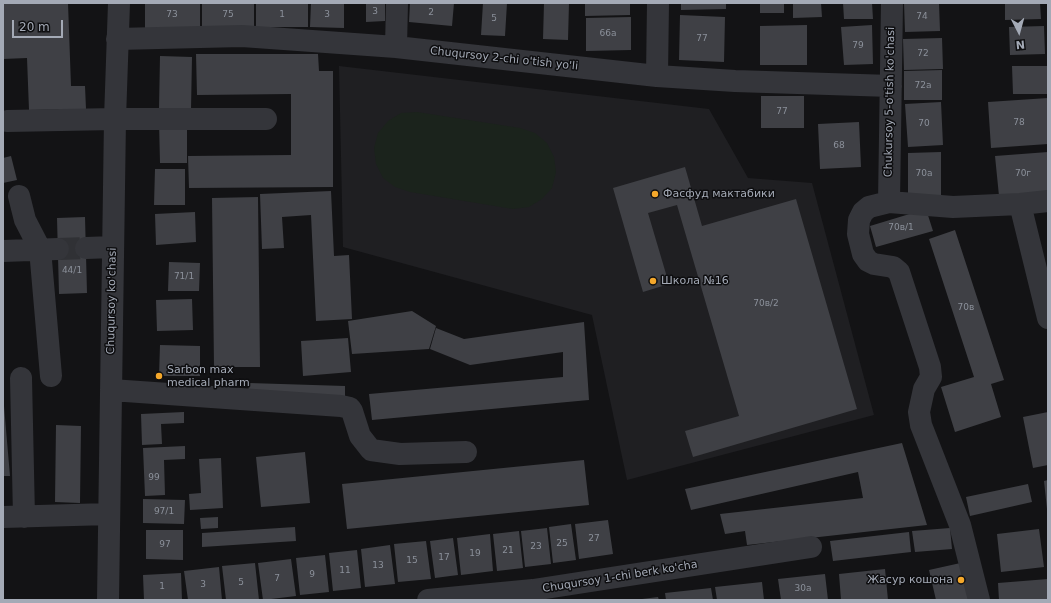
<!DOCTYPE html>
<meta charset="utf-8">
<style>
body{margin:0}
#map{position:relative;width:1051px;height:603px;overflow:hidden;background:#131315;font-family:"DejaVu Sans",sans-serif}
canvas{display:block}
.frame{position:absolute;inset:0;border:4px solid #a4aab6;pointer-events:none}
.north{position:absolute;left:999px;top:12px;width:40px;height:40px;-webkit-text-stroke:3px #0e0e10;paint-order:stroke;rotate:174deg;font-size:11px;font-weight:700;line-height:16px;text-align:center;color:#a4aab6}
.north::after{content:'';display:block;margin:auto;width:14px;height:18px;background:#a4aab6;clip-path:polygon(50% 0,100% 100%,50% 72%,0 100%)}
.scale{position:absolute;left:12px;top:20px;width:51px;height:18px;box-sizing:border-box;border:2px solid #a4aab6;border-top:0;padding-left:5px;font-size:12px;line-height:14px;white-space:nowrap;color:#a4aab6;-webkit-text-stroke:3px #0e0e10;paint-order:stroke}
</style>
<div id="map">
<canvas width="1051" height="603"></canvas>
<div class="frame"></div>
<div class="north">N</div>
<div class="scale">20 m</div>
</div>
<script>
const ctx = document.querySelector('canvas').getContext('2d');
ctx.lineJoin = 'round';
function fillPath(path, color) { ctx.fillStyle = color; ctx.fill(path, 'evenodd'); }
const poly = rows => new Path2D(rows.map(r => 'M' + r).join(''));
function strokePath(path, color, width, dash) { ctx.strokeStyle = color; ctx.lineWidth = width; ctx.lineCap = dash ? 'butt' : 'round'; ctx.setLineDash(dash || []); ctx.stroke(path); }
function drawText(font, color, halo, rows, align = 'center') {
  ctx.font = font + ' "DejaVu Sans",sans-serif'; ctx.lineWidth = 3; ctx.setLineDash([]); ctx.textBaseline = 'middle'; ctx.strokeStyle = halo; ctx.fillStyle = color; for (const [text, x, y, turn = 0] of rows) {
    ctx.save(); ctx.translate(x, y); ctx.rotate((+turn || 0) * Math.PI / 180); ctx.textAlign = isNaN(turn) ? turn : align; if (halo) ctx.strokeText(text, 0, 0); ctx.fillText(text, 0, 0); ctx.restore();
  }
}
fillPath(poly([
 [339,66,709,109,748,178,812,183,874,415,627,480,592,315,343,247]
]), '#1f1f22');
fillPath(poly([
 [417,112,520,128,535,133,547,143,554,157,556,172,552,188,542,199,529,207,513,209,410,192,395,187,383,178,376,164,374,148,378,133,388,121,401,113]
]), '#1b231c');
fillPath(poly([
 [3,3,68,3,71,86,85,86,86,109,29,110,27,58,3,59],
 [145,3,200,3,200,28,145,29],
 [202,3,254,3,254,27,202,28],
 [256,3,308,3,308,27,256,27],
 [311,3,344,3,344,28,310,27],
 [366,3,385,3,385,21,366,22],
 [410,3,454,3,452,26,409,22],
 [483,3,507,3,505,36,481,35],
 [544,3,569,3,568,40,543,39],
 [585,3,630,3,630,15,585,16],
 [681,3,726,3,726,9,681,10],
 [760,3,784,3,784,13,760,13],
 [793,3,821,3,822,17,793,18],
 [843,3,872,3,873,19,844,19],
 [904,3,939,3,940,31,905,32],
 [1005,3,1040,3,1041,19,1005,20],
 [680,15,725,17,724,62,679,60],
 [631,17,631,50,586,51,586,18],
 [807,25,807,65,760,65,760,26],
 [872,25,873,64,844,65,841,27],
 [1044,26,1045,54,1010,55,1009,27],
 [942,38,943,69,904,70,903,39],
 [196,54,318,54,319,71,333,71,333,187,189,188,188,156,291,155,291,94,197,95],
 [160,56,192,57,191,110,159,109],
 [1012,66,1048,66,1048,94,1013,94],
 [942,70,942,100,904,100,904,71],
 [761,96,804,96,804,128,761,128],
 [1048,98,1048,144,991,148,988,102],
 [941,102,943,145,908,147,905,104],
 [159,122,187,122,187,163,160,163],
 [859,122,861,167,820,169,818,124],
 [941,152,941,195,908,195,908,153],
 [1048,152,1048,192,999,196,995,156],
 [11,156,17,180,3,183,3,158],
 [685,167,702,226,796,199,857,409,693,457,685,431,739,416,677,205,648,213,669,284,643,292,613,188],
 [155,169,185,169,185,205,154,205],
 [331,191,334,256,349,255,352,319,316,321,311,215,282,217,284,248,262,249,260,194],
 [258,197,260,367,214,367,212,198],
 [926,209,933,231,876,247,870,226],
 [195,212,196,242,156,245,155,214],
 [85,217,87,293,59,294,57,218],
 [955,230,1004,380,991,384,1001,417,955,432,941,387,974,377,929,239],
 [169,262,200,263,199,291,168,291],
 [192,299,193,330,157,331,156,300],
 [412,311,436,326,429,349,352,354,348,321],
 [584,322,589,400,372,420,369,394,563,377,563,352,470,365,430,349,436,328,464,339],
 [348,338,351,372,303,376,301,341],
 [160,345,200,346,200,376,159,376],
 [249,383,345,386,345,398,248,395],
 [3,406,4,406,10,476,3,476],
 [184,412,184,423,161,424,162,444,142,445,141,414],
 [1048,412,1048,465,1033,468,1023,417],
 [56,425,81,426,80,503,55,502],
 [902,443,927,525,747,545,745,531,725,534,720,514,863,498,858,472,691,510,685,489],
 [185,446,185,459,164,460,165,495,145,496,143,448],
 [305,452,310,503,261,507,256,457],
 [221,458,223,508,190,510,189,494,201,493,199,459],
 [584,460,589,505,347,529,342,484],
 [1048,480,1048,509,1047,509,1044,481],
 [1028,484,1032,502,970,516,966,497],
 [143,499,185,500,184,524,143,523],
 [218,517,218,528,201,529,200,518],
 [608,520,613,554,579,559,575,524],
 [571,524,576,560,553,563,549,527],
 [295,527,296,541,202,547,202,533],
 [547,528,551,564,525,567,521,531],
 [950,528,952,549,915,552,912,531],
 [1039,529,1044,567,1001,572,997,534],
 [146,530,183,530,183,560,146,559],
 [519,531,523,568,497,571,493,534],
 [909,532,911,552,833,561,830,541],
 [490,534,493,571,461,575,457,538],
 [453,538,458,575,435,578,430,541],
 [426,541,431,579,398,582,394,544],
 [390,545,395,584,365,587,361,549],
 [357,550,361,588,333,591,329,553],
 [325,555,329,592,300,595,296,558],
 [291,559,296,596,263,600,258,563],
 [965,562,973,600,936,600,929,570],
 [255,563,259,600,226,600,222,566],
 [219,567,222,600,188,600,184,571],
 [885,569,888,600,841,600,839,574],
 [181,573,182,600,144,600,143,575],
 [825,574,828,600,781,600,778,579],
 [1048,579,1048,600,999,600,998,583],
 [762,582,764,600,717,600,715,587],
 [711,588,713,600,666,600,665,593],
 [658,597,659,600,642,600,642,599]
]), '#3f4045');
strokePath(poly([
 [58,249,86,248]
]), '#303135', 22, [22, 11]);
strokePath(poly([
 [117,39,242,36,396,47,657,76,735,81,891,86],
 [396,47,397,3],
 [657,76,658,3],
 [7,121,115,119,266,119],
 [19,196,25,220,40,249,51,376],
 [889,202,892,3],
 [1020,204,1048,318],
 [86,248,113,247],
 [3,251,58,249],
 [21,378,24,517],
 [111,390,341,406,350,408,352,411,360,436,371,450,400,454,466,452],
 [3,517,109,514],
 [108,600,115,119,119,3],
 [428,600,533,590,811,547],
 [979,600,960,525,921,425,919,412,924,389,931,377,930,367,899,272,893,267,874,264,868,261,863,254,858,234,859,220,863,212,869,207,889,202,953,207,1020,204,1048,201]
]), '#34353a', 22);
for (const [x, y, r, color] of [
 [655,194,4,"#f5a82b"],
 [653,281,4,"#f5a82b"],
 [159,376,4,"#f5a82b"],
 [961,580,4,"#f5a82b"]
]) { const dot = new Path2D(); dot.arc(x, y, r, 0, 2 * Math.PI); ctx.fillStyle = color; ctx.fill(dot); strokePath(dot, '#0e0e10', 1.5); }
drawText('9px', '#8b909a', null, [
 ["3",375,12],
 ["2",431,13],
 ["73",172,15],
 ["75",228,15],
 ["1",282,15],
 ["3",327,15],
 ["74",922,17],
 ["5",494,19],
 ["66а",608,34],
 ["77",702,39],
 ["79",858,46],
 ["72",923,54],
 ["72a",923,86],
 ["77",782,112],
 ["78",1019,123],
 ["70",924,124],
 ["68",839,146],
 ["70a",924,174],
 ["70г",1023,174],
 ["70в/1",901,228],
 ["44/1",72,271],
 ["71/1",184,277],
 ["70в/2",766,304],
 ["70в",966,308],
 ["99",154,478],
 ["97/1",164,512],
 ["27",594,539],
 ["25",562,544],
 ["97",165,545],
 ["23",536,547],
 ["21",508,551],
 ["19",475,554],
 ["17",444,558],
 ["15",412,561],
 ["13",378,566],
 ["11",345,571],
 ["9",312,575],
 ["7",277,579],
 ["5",241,583],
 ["3",203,585],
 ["1",162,587],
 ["30a",803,589]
]);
drawText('11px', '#a4aab6', '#0e0e10', [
 ["Chuqursoy 2-chi o'tish yo'li",504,59,6],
 ["Chukursoy 5-o'tish ko'chasi",890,102,-89],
 ["Chuqursoy ko'chasi",112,301,-89],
 ["Chuqursoy 1-chi berk ko'cha",620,577,-9]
]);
drawText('11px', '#a4aab6', '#0e0e10', [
 ["Фасфуд мактабики",663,194],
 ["Школа №16",661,281],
 ["Sarbon max",167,370],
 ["medical pharm",167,383],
 ["Жасур кошона",953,580,"right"]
], 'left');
</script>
